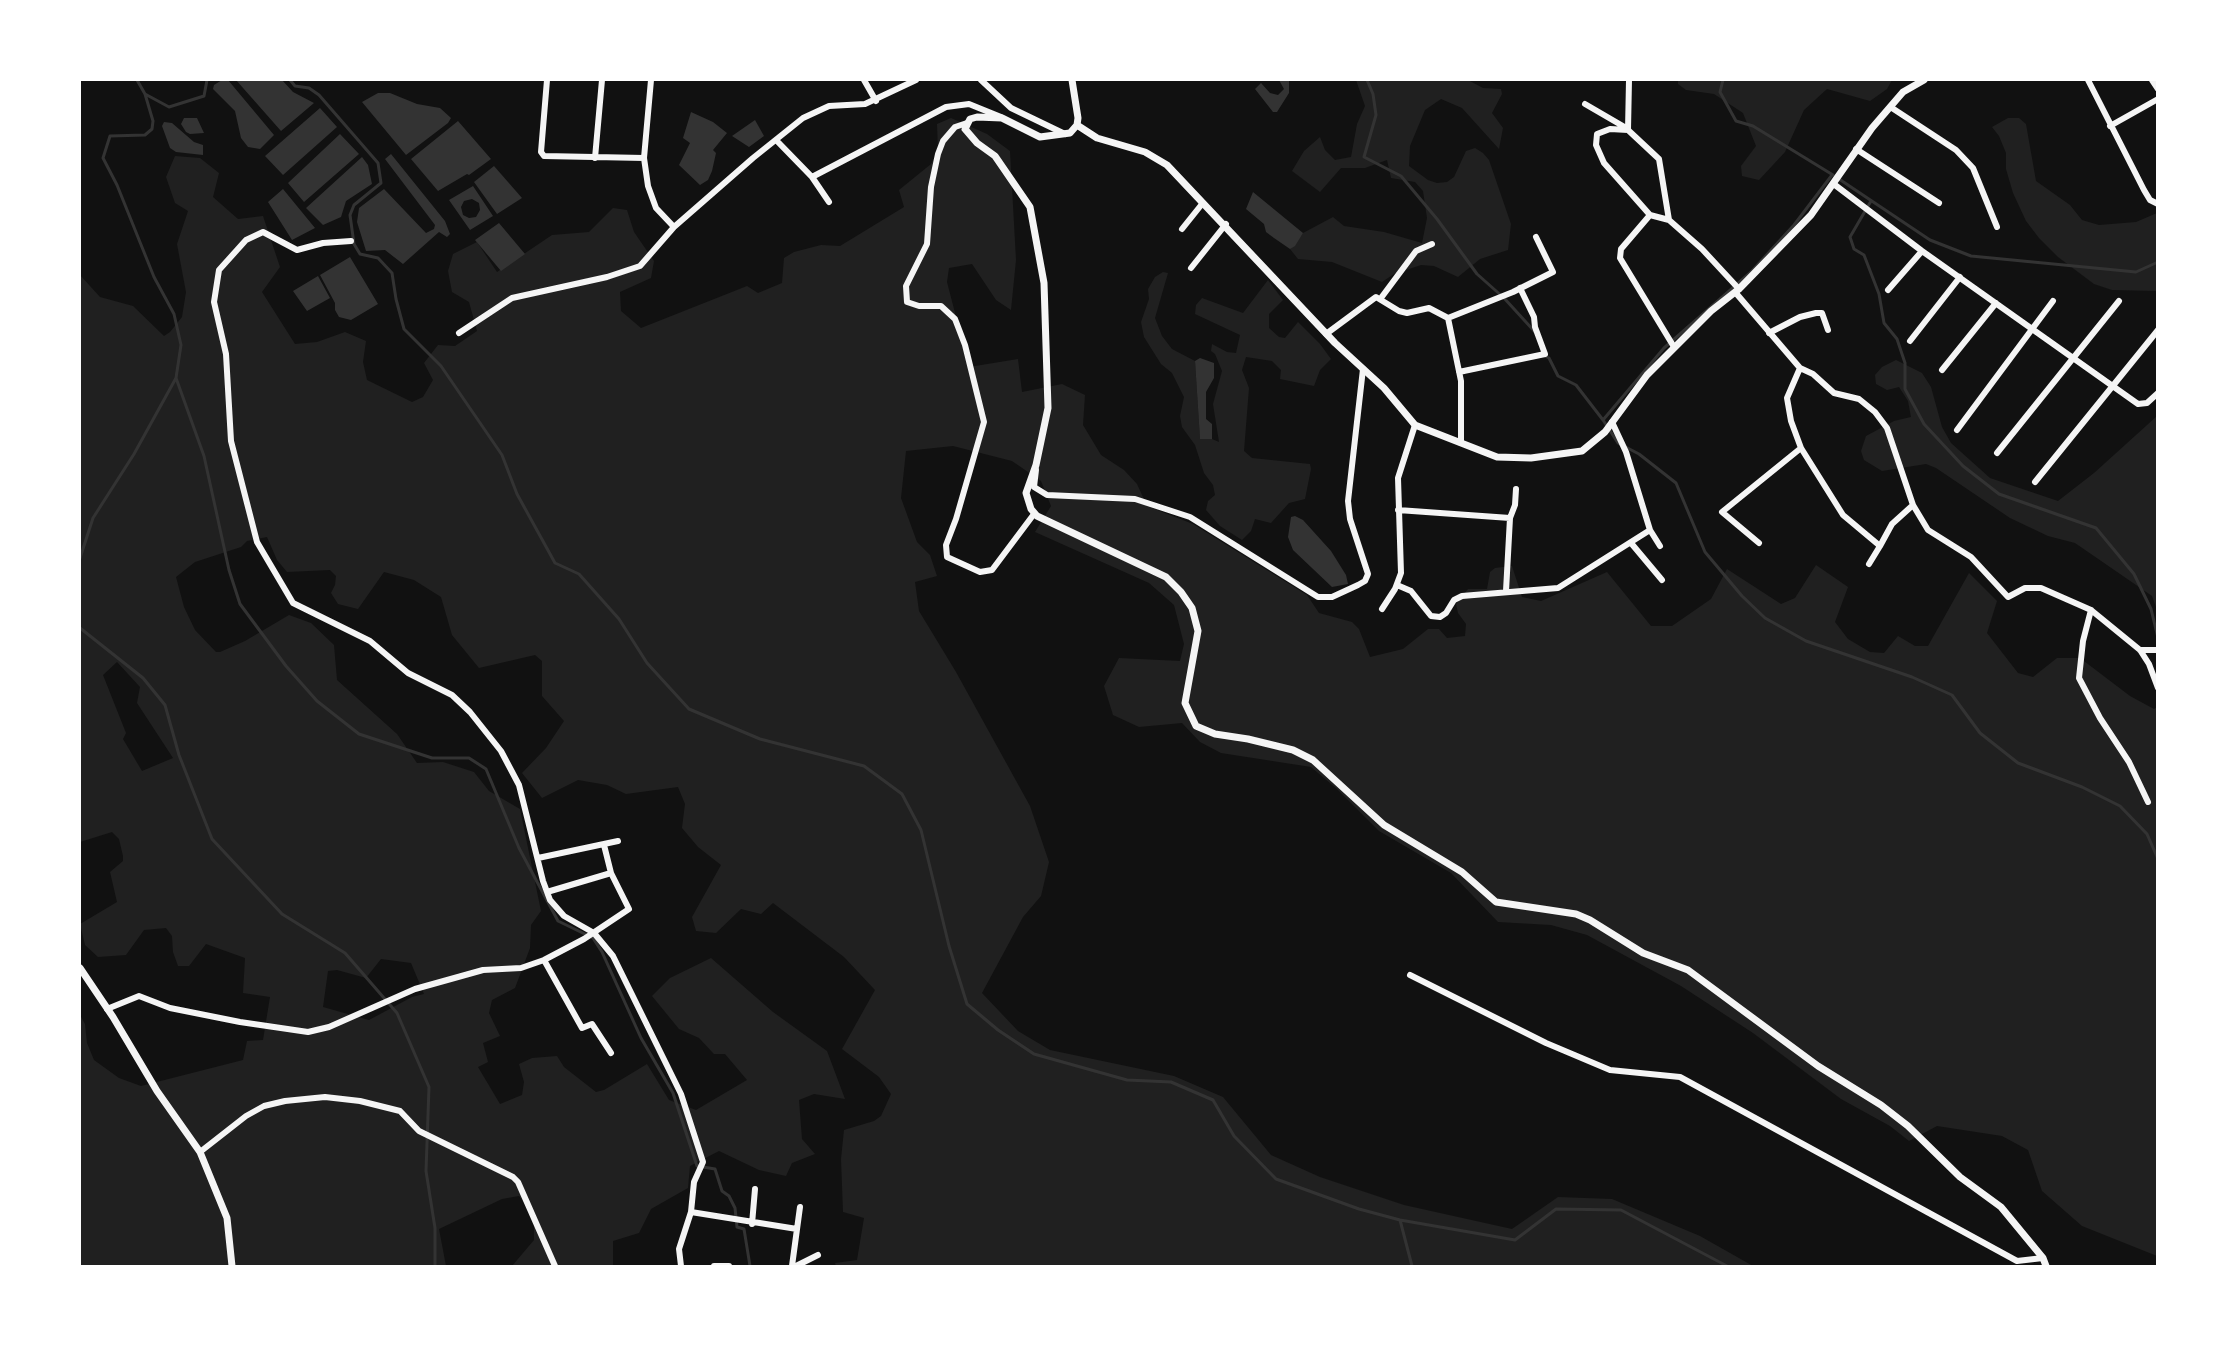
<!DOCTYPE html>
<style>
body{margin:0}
#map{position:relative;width:2237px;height:1346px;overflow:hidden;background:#111;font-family:"IBM Plex Serif",serif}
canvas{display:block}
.frame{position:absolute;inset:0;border:81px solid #fff;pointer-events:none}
</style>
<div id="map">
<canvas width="2237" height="1346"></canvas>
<div class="frame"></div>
</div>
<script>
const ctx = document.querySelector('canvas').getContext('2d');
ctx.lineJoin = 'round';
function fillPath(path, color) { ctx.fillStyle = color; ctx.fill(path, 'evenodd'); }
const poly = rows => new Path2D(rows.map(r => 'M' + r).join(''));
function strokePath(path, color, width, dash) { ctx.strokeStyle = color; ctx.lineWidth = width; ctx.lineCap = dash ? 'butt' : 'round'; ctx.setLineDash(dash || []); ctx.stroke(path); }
fillPath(poly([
 [1356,80,1468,80,1483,88,1501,89,1502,94,1492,113,1503,128,1499,149,1462,108,1441,99,1425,110,1410,146,1409,166,1428,180,1437,183,1447,182,1454,177,1466,151,1475,148,1483,153,1489,160,1511,224,1508,250,1480,259,1458,277,1434,266,1421,265,1394,274,1382,282,1332,262,1298,259,1290,249,1303,233,1333,217,1344,226,1384,232,1422,243,1427,218,1423,191,1415,182,1391,178,1387,160,1365,168,1341,168,1320,192,1292,171,1304,151,1320,137,1325,150,1335,160,1351,157,1357,124,1365,106],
 [1678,80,1892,80,1887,89,1870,101,1827,89,1804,110,1785,152,1759,180,1742,176,1741,166,1756,146,1743,113,1714,94,1686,90,1678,84],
 [951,118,987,134,1010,151,1016,260,1011,310,996,300,972,264,949,268,947,282,969,367,1018,359,1022,392,1062,384,1085,395,1083,425,1101,455,1124,470,1137,484,1147,506,1193,524,1307,595,1319,613,1352,622,1359,629,1370,657,1403,649,1428,629,1439,629,1447,638,1465,636,1466,624,1458,613,1456,604,1468,589,1487,589,1490,572,1495,568,1512,566,1522,597,1541,601,1607,572,1651,626,1672,626,1711,599,1727,569,1781,604,1795,598,1816,565,1848,587,1835,622,1848,639,1870,652,1884,653,1898,636,1915,646,1928,646,1969,573,1997,601,1987,633,2018,673,2033,677,2057,658,2080,658,2130,696,2154,709,2157,707,2157,1256,2082,1226,2042,1191,2028,1150,2002,1136,1937,1126,1909,1141,1890,1126,1841,1099,1753,1033,1681,986,1587,935,1551,925,1498,922,1451,873,1379,831,1337,789,1311,767,1221,753,1200,742,1182,723,1139,727,1113,715,1104,686,1119,658,1180,661,1184,644,1174,605,1149,583,1035,532,1051,506,1041,481,1012,461,953,446,906,451,901,498,917,542,930,555,937,576,915,582,919,611,956,672,1030,806,1049,862,1041,896,1023,917,982,993,1018,1031,1050,1050,1174,1076,1223,1097,1271,1155,1320,1177,1404,1205,1512,1229,1558,1197,1612,1199,1700,1236,1753,1266,836,1266,835,1263,857,1260,864,1218,843,1212,841,1159,844,1130,874,1121,881,1116,891,1094,879,1077,842,1049,875,990,844,957,773,903,761,914,741,909,716,933,696,931,692,917,721,865,698,847,682,828,685,804,678,787,626,794,607,785,578,780,542,798,522,773,546,748,564,721,542,696,542,661,535,655,479,668,452,635,441,597,414,580,384,572,358,609,338,604,331,593,335,585,336,576,330,570,287,572,277,560,267,537,247,541,241,547,195,562,176,577,184,607,195,630,216,652,220,652,245,641,289,615,311,623,334,645,337,680,397,734,417,763,443,762,474,772,489,791,520,809,541,911,531,925,530,948,515,988,492,1000,489,1013,500,1036,483,1043,488,1062,478,1067,500,1104,522,1095,524,1082,519,1064,532,1058,557,1056,564,1067,596,1092,604,1090,647,1064,669,1100,696,1110,747,1080,725,1054,714,1054,699,1038,679,1029,652,996,670,978,711,958,773,1012,827,1051,845,1099,814,1094,799,1100,802,1139,815,1154,792,1163,786,1176,759,1170,719,1151,690,1166,688,1188,651,1209,639,1233,613,1241,613,1266,512,1266,534,1240,534,1224,526,1205,519,1196,502,1199,439,1229,446,1266,80,1266,80,1015,85,1024,87,1043,94,1060,119,1078,141,1086,243,1060,247,1041,263,1040,270,997,243,993,245,958,206,944,189,966,178,966,173,952,172,936,166,928,144,930,126,955,98,957,85,945,80,924,117,902,110,872,123,861,123,856,119,839,112,832,80,842,80,275,100,297,133,306,164,336,170,332,182,317,186,292,177,244,188,211,175,203,166,177,175,156,200,158,219,173,213,197,238,219,263,216,280,267,262,292,295,344,317,342,345,332,366,341,363,362,367,380,412,402,423,397,433,380,424,363,438,345,455,346,477,331,469,302,452,292,448,271,453,254,477,242,497,272,552,235,589,232,613,208,627,210,634,232,654,261,651,278,620,292,621,311,641,328,747,286,758,293,782,283,784,258,794,252,821,245,840,246,904,207,899,190,931,164,938,150,937,124],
 [117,662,140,687,137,703,173,758,142,771,123,739,126,733,103,675],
 [381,959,411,963,424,994,412,997,369,1020,323,1007,328,971,337,970,366,978],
 [2008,118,2019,118,2026,124,2036,181,2070,205,2082,220,2099,225,2136,222,2157,213,2157,291,2112,290,2094,284,2058,257,2039,238,2026,221,2013,193,2006,169,2006,153,1999,136,1992,127],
 [1163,272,1168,273,1155,318,1162,336,1172,349,1195,361,1200,438,1212,439,1219,442,1213,404,1222,371,1215,354,1211,351,1212,344,1227,352,1236,353,1240,335,1195,314,1196,305,1202,298,1243,313,1268,280,1283,300,1269,314,1269,328,1279,337,1285,338,1298,322,1320,344,1331,359,1320,370,1314,386,1280,379,1281,370,1272,361,1246,357,1242,370,1249,388,1244,451,1252,458,1310,464,1311,469,1305,499,1289,503,1271,523,1255,519,1251,531,1242,540,1220,526,1206,510,1208,501,1215,495,1213,485,1204,473,1195,445,1182,427,1180,416,1184,397,1172,373,1161,364,1144,337,1141,322,1149,299,1148,289,1155,277],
 [1896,360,1922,373,1931,387,1942,427,1951,443,1990,478,2058,501,2094,473,2157,416,2157,610,2152,596,2075,543,2048,536,2010,518,1936,468,1926,464,1882,471,1864,460,1861,451,1866,436,1894,421,1911,417,1908,401,1899,387,1887,390,1876,384,1875,375,1882,367]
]), '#202020');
fillPath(poly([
 [222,80,228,80,274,135,260,149,248,147,241,138,235,111,213,89,214,85],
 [236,80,282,80,293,92,314,103,281,131],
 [1279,80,1289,80,1289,93,1277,112,1273,112,1255,89,1261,83,1270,93,1278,95,1284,89],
 [378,93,390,93,417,104,440,108,451,118,448,123,406,155,362,102],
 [320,108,337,127,283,175,265,156],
 [691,112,713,122,727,133,713,150,716,153,712,171,708,180,700,185,679,165,690,143,683,138],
 [184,118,197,118,204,133,190,134,186,132,181,124],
 [755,120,764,136,749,147,732,136],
 [458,121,491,159,469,175,467,174,438,191,411,159],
 [164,122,172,123,194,142,203,145,203,155,176,152,170,148,162,126],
 [340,134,359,154,304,202,288,183],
 [391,154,445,221,450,234,447,237,439,232,403,264,385,250,366,251,357,222,359,208,384,189,426,233,434,229,435,225,385,159],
 [362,157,368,165,372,184,346,201,341,217,323,225,306,208],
 [494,166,522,198,497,214,474,182],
 [473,186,493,216,470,230,449,200],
 [472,199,479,203,480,210,476,217,469,218,463,215,461,207,464,201],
 [283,189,315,228,292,240,268,202],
 [1253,192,1303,233,1295,246,1290,249,1274,238,1266,232,1264,224,1246,209],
 [499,223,525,254,501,271,475,240],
 [350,257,378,304,351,320,339,317,335,310,335,303,320,275],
 [318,276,330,298,307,311,293,291],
 [1200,358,1214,363,1214,378,1206,392,1206,419,1212,424,1212,439,1200,439,1195,361],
 [1295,516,1303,520,1331,551,1346,575,1348,584,1332,587,1293,550,1288,537,1291,517]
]), '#333');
strokePath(poly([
 [137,80,145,94,169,107,204,96,207,80],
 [290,80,295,86,309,88,319,95,378,163,381,183,354,205,350,215,354,244,360,254,378,258,392,273,396,299,404,329,441,366,502,455,517,494,555,563,579,574,619,619,647,663,689,709,760,739,864,766,902,794,921,830,949,946,967,1004,998,1030,1034,1054,1127,1080,1171,1082,1213,1100,1234,1136,1276,1179,1359,1209,1400,1220,1515,1240,1556,1209,1621,1210,1727,1266],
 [1367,80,1373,94,1376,115,1364,157,1401,176,1437,219,1477,274,1504,298,1535,332],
 [1723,80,1720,92,1736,121,1753,126,1833,175],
 [145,94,153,121,152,129,145,135,110,136,103,158,117,185,154,277,174,314,181,345,176,378,204,456,229,570,240,604,286,666,317,701,359,734,432,758,469,758,486,769,519,848,558,921,593,938,602,952,641,1038,673,1093,697,1166,715,1169,722,1191,729,1196,735,1208,737,1227,744,1229,750,1266],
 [1832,175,1794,225,1751,272,1664,348,1603,420,1618,443,1639,454,1676,483,1705,552,1742,596,1765,618,1806,641,1912,677,1952,695,1980,733,2018,763,2082,787,2120,806,2147,834,2158,859],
 [1839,179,1930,240,1971,256,2136,272,2158,262],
 [1871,201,1850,237,1854,249,1864,255,1879,294,1884,323,1897,339,1905,363,1905,389,1924,424,1963,466,1999,494,2096,528,2134,574,2151,609,2158,638],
 [1543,355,1549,358,1558,376,1576,385,1603,420],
 [80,558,93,518,134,454,176,378],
 [80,628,143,678,165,705,179,755,212,839,282,914,345,953,397,1013,429,1087,426,1171,435,1228,435,1266],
 [1400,1220,1412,1266]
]), '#333', 3);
strokePath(poly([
 [547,80,541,152,544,156,644,158],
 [651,80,644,158,648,186,656,208,674,227],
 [864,80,876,101],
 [981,80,1011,108,1065,134],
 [1629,80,1628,130,1659,159,1669,220],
 [2088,80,2144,190,2150,200,2158,204],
 [2152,80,2158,89],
 [1585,104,1628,129],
 [1892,108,1956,150,1973,168,1997,227],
 [967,123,955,127,943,141,938,154,931,187,927,244,906,286,907,302,919,306,941,306,955,319,965,345,984,422,956,519,946,545,947,557,980,572,992,570,1034,514],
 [2110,126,2158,99],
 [1628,130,1610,129,1597,134,1596,145,1604,163,1650,215,1669,220,1702,249,1739,289],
 [776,140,812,177,829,202],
 [1856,149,1939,203],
 [595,158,602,80],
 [812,177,946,107,969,104,1001,117],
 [1835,185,1922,251,2138,404,2147,403,2158,393],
 [1650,215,1621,249,1620,258,1674,347],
 [1182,229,1202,204],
 [351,241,323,243,297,250,263,232,246,240,219,270,214,302,226,354,231,441,257,542,293,603,370,641,408,673,452,695,470,712,501,751,519,785,543,881,550,900,564,916,594,933,613,956,681,1094,703,1162,694,1182,691,1212],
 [1191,268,1226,224],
 [1888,290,1922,251],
 [1735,292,1800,368,1813,374,1834,393,1859,399,1875,412,1887,428,1913,505,1928,530,1971,557,2008,597,2025,588,2041,588,2091,610,2140,650,2149,664,2158,688],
 [1381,298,1416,251,1432,244],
 [1448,318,1461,381,1461,443],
 [459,333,512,298,607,277,640,266,674,227,753,158,803,118,829,106,865,104,916,80],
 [1769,333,1800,317,1816,313,1822,313,1828,330],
 [1326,334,1376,297,1399,311,1407,313,1429,308,1448,318,1513,292,1553,272,1536,237],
 [1910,341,1960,277],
 [1800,368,1787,398,1791,421,1801,448,1843,515,1880,546,1892,524,1913,505],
 [1942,370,1996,303],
 [1459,372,1545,354,1535,327,1534,317,1520,288],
 [1957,430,2053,301],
 [1997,453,2119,301],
 [1036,470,1034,487,1047,495,1135,499,1190,517,1318,597,1332,597,1358,585,1365,581,1368,574,1350,519,1348,501,1363,369],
 [2035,482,2158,330],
 [1398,510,1510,518,1506,591],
 [1510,518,1515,505,1516,489],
 [1650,530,1660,546],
 [1631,543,1662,580],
 [1759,543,1722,512,1801,448],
 [1869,564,1880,546],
 [1397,585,1411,591,1431,616,1440,617,1446,613,1454,600,1462,596,1558,588,1650,530,1626,452,1612,422],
 [1382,609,1395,589,1401,573,1398,478,1415,425],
 [2091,610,2083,641,2079,678,2100,718,2129,762,2148,802],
 [2140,650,2158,650],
 [538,858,618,841],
 [547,892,611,873],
 [544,960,582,1028,592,1024,611,1053],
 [1410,975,1546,1043,1610,1070,1680,1077,2017,1261,2043,1258],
 [107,1009,139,996,170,1008,240,1022,308,1032,329,1027,415,989,483,970,521,968,544,960,584,939,629,909,611,873,604,845],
 [200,1152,246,1116,264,1106,285,1101,325,1097,360,1101,400,1111,419,1131,513,1177,518,1182,555,1266],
 [752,1224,755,1189],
 [681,1266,679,1249,691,1212,797,1229],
 [714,1266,729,1266],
 [792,1266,800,1207],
 [796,1266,818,1255]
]), '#f5f5f5', 6);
strokePath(poly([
 [1072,80,1078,118,1077,125,1070,133,1040,137,1002,118,977,117,970,119,965,129,977,143,995,156,1030,207,1044,283,1048,408,1036,465,1026,493,1031,509,1037,516,1166,577,1181,592,1192,608,1198,631,1185,703,1196,726,1215,734,1248,739,1293,750,1313,760,1384,825,1462,872,1496,902,1576,914,1590,920,1643,953,1688,970,1818,1066,1881,1105,1908,1126,1960,1177,2001,1207,2043,1258,2046,1266],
 [1077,125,1097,138,1145,152,1167,165,1335,343,1384,388,1415,425,1497,457,1531,458,1582,451,1605,432,1647,375,1711,311,1739,289,1811,215,1872,128,1903,92,1924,80],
 [80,968,113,1017,157,1091,200,1152,227,1218,232,1266]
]), '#f5f5f5', 7);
</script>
